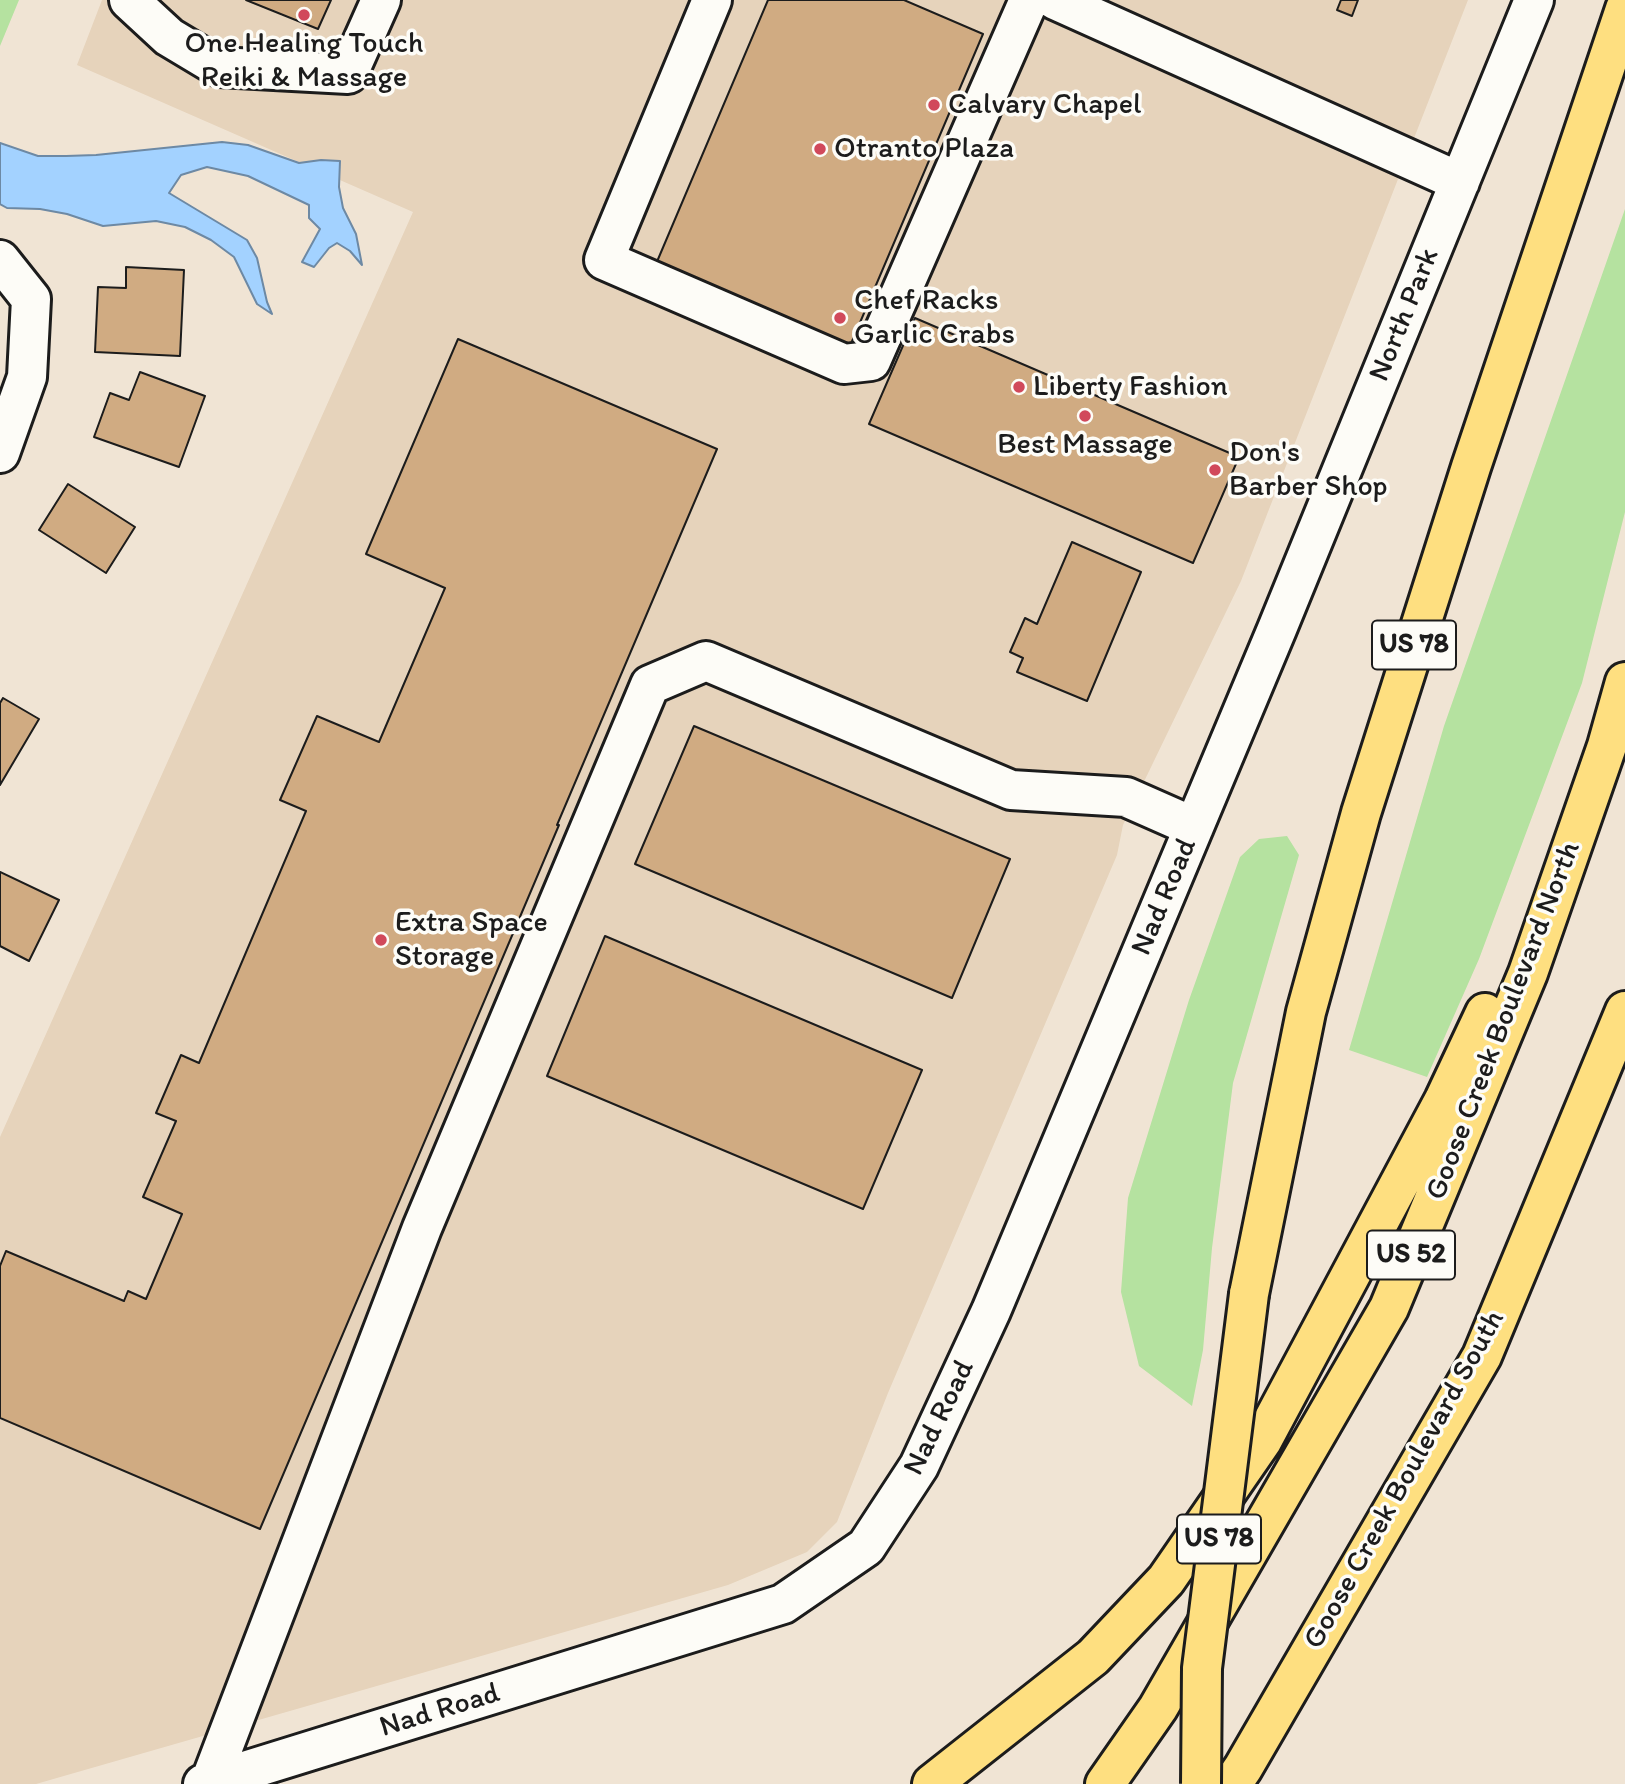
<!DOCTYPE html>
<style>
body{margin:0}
canvas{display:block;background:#f0e4d4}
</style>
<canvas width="1625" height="1784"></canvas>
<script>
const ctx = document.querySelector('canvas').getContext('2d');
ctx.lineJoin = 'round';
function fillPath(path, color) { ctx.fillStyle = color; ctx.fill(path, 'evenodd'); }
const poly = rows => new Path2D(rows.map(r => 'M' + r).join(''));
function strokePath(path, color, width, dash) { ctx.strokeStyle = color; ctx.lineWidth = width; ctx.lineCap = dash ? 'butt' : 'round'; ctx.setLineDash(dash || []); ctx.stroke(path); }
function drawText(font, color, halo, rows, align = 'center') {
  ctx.font = font + ' Itim,sans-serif'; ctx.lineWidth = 7; ctx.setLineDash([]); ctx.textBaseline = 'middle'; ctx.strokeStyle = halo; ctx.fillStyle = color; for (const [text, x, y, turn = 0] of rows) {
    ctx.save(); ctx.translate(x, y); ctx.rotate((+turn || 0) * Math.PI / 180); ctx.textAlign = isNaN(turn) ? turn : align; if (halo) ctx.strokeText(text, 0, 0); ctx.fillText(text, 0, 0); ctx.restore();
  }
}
fillPath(poly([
 [102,0,1468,0,1241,581,1123,825,1117,855,888,1393,837,1522,807,1552,728,1585,36,1784,0,1784,0,1137,413,212,77,65]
]), '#e6d3bb');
fillPath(poly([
 [0,0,19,0,0,46],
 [1625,209,1625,512,1582,683,1479,959,1427,1077,1349,1050,1444,726],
 [1287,836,1299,855,1233,1083,1212,1248,1203,1350,1192,1406,1139,1366,1121,1292,1128,1198,1189,1000,1240,857,1259,839]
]), '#b5e2a0');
const water = poly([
 [222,142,248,145,299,163,321,160,340,161,339,187,343,208,356,234,362,265,350,251,337,243,329,248,314,267,302,262,320,229,309,218,309,205,248,176,207,167,181,175,169,193,247,240,257,258,267,302,272,314,257,304,234,257,211,240,185,227,156,221,103,226,67,214,40,209,7,208,0,204,0,143,38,156,66,156,96,155,222,142]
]);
fillPath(water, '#a3d2ff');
strokePath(water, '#6d89a4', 2);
const building = poly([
 [246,0,331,0,318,29,246,0],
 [768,0,904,0,983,34,850,346,656,264,768,0],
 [1341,0,1358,0,1352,16,1337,10,1341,0],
 [126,267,184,270,180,356,95,352,98,287,126,288,126,267],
 [915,318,1239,457,1193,563,869,424,915,318],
 [458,339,717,449,557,825,559,825,260,1529,0,1418,0,1266,6,1251,124,1301,128,1291,146,1299,182,1214,143,1197,176,1121,156,1113,181,1055,199,1063,306,811,280,800,317,716,379,742,445,588,366,554,458,339],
 [140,372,205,396,179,467,94,437,110,393,129,400,140,372],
 [68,484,135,527,106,573,39,530,68,484],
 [1072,542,1141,572,1087,701,1017,672,1023,658,1010,652,1025,618,1037,624,1072,542],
 [3,698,39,719,0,785,0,703,3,698],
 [694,726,1010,859,952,998,635,864,694,726],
 [0,872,59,900,29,961,0,946,0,872],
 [605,936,922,1070,863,1209,547,1076,605,936]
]);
fillPath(building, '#d0ab82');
strokePath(building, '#1c1c1c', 2);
const minor = poly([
 [129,0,169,37,219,67,348,74,381,0],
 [712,0,604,260,844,364,871,361,1029,0],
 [1055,0,1460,182],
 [0,260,31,299,27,377,0,453],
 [210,1782,422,1228,650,685,706,661,1011,790,1126,797,1194,827],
 [203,1784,783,1604,866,1547,919,1466,991,1311,1277,629,1534,0]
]);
const highway = poly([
 [1249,1294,1306,1012,1361,813,1471,467,1625,9],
 [932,1784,1093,1657,1166,1580,1262,1441,1444,1100,1485,1013],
 [1105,1784,1158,1708,1389,1308,1528,973,1607,746,1625,682],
 [1232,1784,1243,1768,1482,1356,1625,1011]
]);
strokePath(minor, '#1c1c1c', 44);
strokePath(highway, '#1c1c1c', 44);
strokePath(minor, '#fdfcf7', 38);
strokePath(highway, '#fedf80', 38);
const highwayBridge = poly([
 [1201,1784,1202,1668,1249,1294]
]);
strokePath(highwayBridge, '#1c1c1c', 44, []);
strokePath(highwayBridge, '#fedf80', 38);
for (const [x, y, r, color] of [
 [304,15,7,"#d1495b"],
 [934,105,7,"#d1495b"],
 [820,149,7,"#d1495b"],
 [840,318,7,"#d1495b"],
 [1019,387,7,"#d1495b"],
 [1085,416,7,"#d1495b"],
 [1215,470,7,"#d1495b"],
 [381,940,7,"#d1495b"]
]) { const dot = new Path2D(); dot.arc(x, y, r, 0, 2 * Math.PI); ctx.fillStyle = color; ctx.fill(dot); strokePath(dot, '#fdfcf7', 2.5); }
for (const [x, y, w] of [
 [1414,645,84],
 [1411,1255,88],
 [1219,1539,84]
]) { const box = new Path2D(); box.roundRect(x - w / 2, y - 24.5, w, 49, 5); ctx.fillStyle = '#fdfcf7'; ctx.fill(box); strokePath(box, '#1c1c1c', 2); }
drawText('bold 28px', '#1c1c1c', null, [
 ["US 78",1414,645],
 ["US 52",1411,1255],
 ["US 78",1219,1539]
]);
drawText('30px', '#1c1c1c', '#fdfcf7', [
 ["One Healing Touch",304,44,"center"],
 ["Reiki & Massage",304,78,"center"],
 ["Calvary Chapel",948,105],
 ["Otranto Plaza",834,149],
 ["Chef Racks",854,301],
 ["Garlic Crabs",854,335],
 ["Liberty Fashion",1033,387],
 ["Best Massage",1085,445,"center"],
 ["Don's",1229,453],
 ["Barber Shop",1229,487],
 ["Extra Space",395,923],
 ["Storage",395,957]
], 'left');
drawText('30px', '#1c1c1c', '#fdfcf7', [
 ["North Park",1405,315,-68],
 ["Nad Road",1165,897,-67],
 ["Goose Creek Boulevard North",1504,1021,-69],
 ["Nad Road",940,1418,-64],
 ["Goose Creek Boulevard South",1405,1480,-61],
 ["Nad Road",440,1711,-17]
]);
</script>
